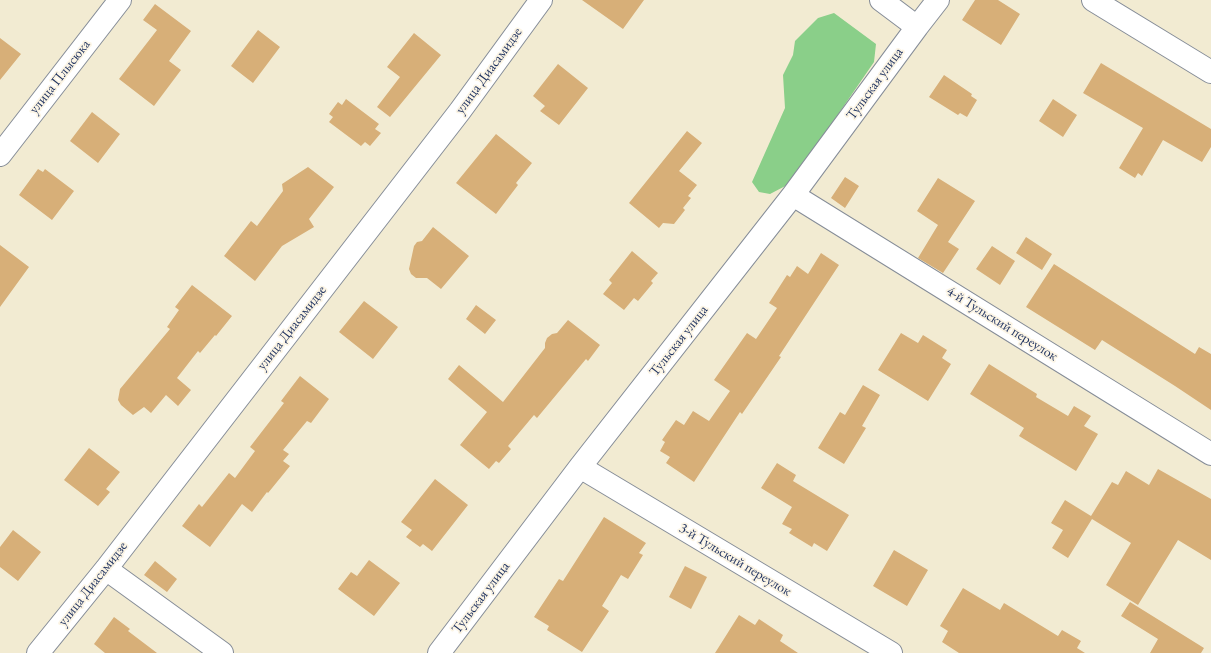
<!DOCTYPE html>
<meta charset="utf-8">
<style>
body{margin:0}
canvas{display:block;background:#f2ebd2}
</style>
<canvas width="1211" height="653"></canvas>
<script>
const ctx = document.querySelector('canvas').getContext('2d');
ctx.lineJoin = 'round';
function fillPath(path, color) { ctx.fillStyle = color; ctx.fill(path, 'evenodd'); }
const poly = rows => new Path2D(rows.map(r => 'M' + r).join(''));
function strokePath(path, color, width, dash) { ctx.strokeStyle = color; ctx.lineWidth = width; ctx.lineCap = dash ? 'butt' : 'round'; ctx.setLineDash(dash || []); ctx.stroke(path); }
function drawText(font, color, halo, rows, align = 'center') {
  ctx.font = font + ' "EB Garamond",serif'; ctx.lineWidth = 3.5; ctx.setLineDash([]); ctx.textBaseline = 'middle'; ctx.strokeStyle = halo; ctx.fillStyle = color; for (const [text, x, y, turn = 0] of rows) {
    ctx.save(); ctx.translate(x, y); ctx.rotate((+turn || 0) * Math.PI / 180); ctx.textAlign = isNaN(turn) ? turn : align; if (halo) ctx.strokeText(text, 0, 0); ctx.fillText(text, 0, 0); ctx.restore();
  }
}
fillPath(poly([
 [834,13,876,44,874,62,791,183,770,194,759,192,752,182,785,108,783,75,793,55,795,41,818,18]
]), '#8acf89');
fillPath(poly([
 [582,0,644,0,623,29],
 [975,0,998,0,1020,14,1001,45,962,20],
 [155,4,191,31,169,61,181,70,154,106,119,79,157,30,143,20],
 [258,30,280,47,253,83,231,66],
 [414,33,441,55,390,117,377,107,400,77,387,67],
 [0,38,21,54,0,80],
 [1101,63,1211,129,1211,147,1202,162,1163,140,1142,176,1138,173,1135,178,1119,168,1143,128,1083,93],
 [558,64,588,88,559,125,540,111,545,106,533,96],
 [944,75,972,94,971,96,977,100,967,117,960,113,958,115,929,97],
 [346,99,379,124,375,129,381,133,370,146,365,142,361,146,329,122,333,117,329,114,338,102,342,105],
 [1053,99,1077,115,1063,137,1039,121],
 [92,112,120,134,98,163,70,141],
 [687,131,702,143,679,171,697,185,688,196,691,198,683,208,685,210,674,224,663,223,659,228,629,203],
 [496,134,532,163,516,183,518,185,496,214,456,183],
 [308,167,334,187,309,219,314,227,282,246,255,281,224,256,251,221,257,226,283,191,282,184],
 [38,169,43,172,45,169,74,191,52,220,19,195],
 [845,177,859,186,845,208,831,198],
 [938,178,975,201,948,242,959,249,943,273,918,258,938,225,917,211],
 [433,227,469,256,441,289,427,278,416,278,411,274,409,269,414,246,417,242,422,241],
 [1026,237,1052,254,1042,270,1016,253],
 [0,245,29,267,0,307],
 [992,246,1015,261,1000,285,976,269],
 [632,251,658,273,651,281,653,283,638,301,634,298,624,310,603,294,612,283,609,280],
 [821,253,839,265,779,356,781,357,742,414,740,412,694,482,666,463,670,457,660,451,665,442,662,440,676,420,684,425,693,411,709,421,730,391,714,380,747,333,756,339,777,308,769,303,787,275,790,277,797,266,808,274],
 [1054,264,1195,354,1199,347,1211,354,1211,410,1175,386,1102,340,1095,350,1026,307],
 [192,285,232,316,216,336,215,335,200,353,198,351,177,378,191,390,178,406,166,395,151,413,144,407,133,415,121,405,118,400,120,389,170,329,167,327,179,310,175,307],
 [364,301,398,327,373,359,339,332],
 [476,305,496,320,485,334,466,319],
 [568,320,600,345,588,361,586,359,537,418,534,415,508,446,511,449,499,463,496,461,489,469,460,445,487,412,448,379,459,365,503,402,545,348,545,343,547,338,552,334,557,333],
 [901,333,918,343,923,335,947,350,942,358,951,364,928,401,878,370],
 [989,364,1037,394,1036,397,1068,416,1074,406,1091,416,1084,426,1098,434,1076,471,1019,436,1024,428,970,394],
 [300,376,329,399,311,423,307,421,283,450,289,454,283,461,290,466,268,493,267,492,252,512,242,504,210,547,182,526,199,504,202,507,229,473,235,478,255,451,250,447,284,403,281,401],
 [863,385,880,395,862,426,866,428,844,464,818,448,840,412,845,415],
 [89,448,120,472,106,489,110,492,98,506,64,480],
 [777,463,796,475,793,481,849,515,827,551,814,543,812,547,789,533,792,529,782,524,792,507,761,488],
 [1158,469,1211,499,1211,560,1178,540,1138,605,1106,585,1131,543,1092,519,1068,558,1052,548,1063,530,1051,523,1065,500,1091,516,1112,482,1118,485,1126,471,1149,485],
 [435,479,468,505,432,551,423,544,420,547,406,537,412,530,401,522],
 [604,517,646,543,639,553,643,555,628,579,621,575,602,606,609,611,582,652,547,630,549,626,534,617,559,579,563,581],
 [13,530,41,552,18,581,0,567,0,547],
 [894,550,928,570,907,606,873,586],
 [369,560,400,583,374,616,338,589,351,572,357,576],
 [155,561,177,579,167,592,144,575],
 [685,566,707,577,691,609,669,597],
 [963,588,1000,610,1004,603,1058,636,1062,630,1081,641,1077,648,1085,653,959,653,942,642,948,631,940,626],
 [1130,602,1204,648,1201,653,1150,653,1158,639,1121,616],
 [739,615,755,625,759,619,783,635,780,641,798,653,715,653],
 [114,617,130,629,128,631,157,653,105,653,94,644]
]), '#d7af78');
const minor = poly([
 [881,0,917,27,938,0],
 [1093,0,1211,72],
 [0,155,120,0],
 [793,195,1211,454],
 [580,467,891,653],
 [106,569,222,653],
 [38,653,106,569,460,111,541,0],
 [439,653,580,467,793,195,917,27]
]);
strokePath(minor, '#868d98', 24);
strokePath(minor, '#fff', 22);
drawText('14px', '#1b2f5e', '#fcf5e5', [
 ["улица Диасамидзе",489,71,-54],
 ["улица Плысюка",60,77,-52],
 ["Тульская улица",875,84,-54],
 ["4-й Тульский переулок",1002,324,32],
 ["улица Диасамидзе",292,328,-52],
 ["Тульская улица",679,341,-52],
 ["3-й Тульский переулок",735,560,31],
 ["улица Диасамидзе",93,584,-52],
 ["Тульская улица",481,598,-53]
]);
</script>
